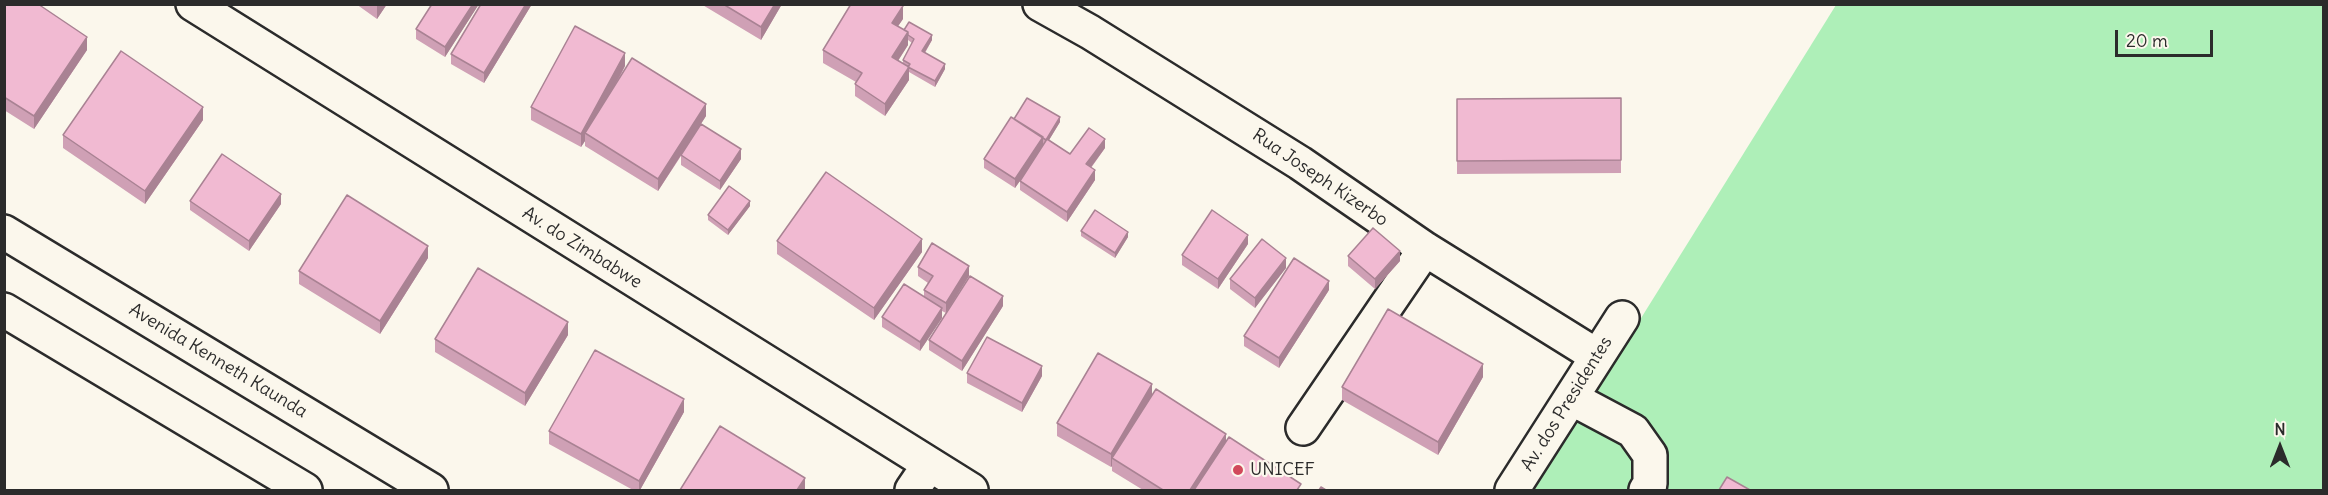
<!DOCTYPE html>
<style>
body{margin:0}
#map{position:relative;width:2328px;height:495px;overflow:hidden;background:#fbf7ec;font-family:Delius,sans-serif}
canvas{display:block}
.frame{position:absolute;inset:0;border:6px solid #2b2b2b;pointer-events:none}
.north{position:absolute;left:2250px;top:417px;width:60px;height:60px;-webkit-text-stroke:4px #fbf7ec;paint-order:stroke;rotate:0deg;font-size:16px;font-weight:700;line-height:24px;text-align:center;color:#2b2b2b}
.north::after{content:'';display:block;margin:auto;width:21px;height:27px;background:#2b2b2b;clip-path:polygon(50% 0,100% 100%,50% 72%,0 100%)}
.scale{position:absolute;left:2115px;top:30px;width:98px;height:27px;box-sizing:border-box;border:3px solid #2b2b2b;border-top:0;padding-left:8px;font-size:18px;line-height:21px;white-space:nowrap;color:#2b2b2b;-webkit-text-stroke:4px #fbf7ec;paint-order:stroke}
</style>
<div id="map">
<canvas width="2328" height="495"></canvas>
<div class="frame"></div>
<div class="north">N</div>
<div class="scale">20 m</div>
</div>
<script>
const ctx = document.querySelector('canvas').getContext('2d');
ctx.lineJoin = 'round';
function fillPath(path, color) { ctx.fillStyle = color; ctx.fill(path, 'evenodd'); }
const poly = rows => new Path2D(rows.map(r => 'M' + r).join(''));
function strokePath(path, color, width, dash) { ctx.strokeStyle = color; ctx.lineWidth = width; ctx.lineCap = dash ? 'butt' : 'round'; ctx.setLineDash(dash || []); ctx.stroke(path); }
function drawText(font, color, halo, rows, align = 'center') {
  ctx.font = font + ' Delius,sans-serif'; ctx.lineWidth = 4.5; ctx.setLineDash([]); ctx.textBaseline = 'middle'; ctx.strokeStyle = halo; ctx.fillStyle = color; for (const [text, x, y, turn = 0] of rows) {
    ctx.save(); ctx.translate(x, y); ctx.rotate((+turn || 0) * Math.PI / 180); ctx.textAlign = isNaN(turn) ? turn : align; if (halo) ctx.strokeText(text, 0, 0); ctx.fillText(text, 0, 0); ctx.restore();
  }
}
fillPath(poly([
 [1836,5,2323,5,2323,490,1534,490]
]), '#aeefb8');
const minor = poly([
 [193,4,971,490],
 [1040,4,1090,32,1300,163,1425,249,1597,356],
 [1571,398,1633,431,1650,455,1650,484,1646,490],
 [1303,428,1425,249],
 [912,490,929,465],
 [1512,490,1622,318]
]);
const major = poly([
 [4,232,431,490],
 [4,310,305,490]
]);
strokePath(minor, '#2b2b2b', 38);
strokePath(major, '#2b2b2b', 38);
strokePath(minor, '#fbf7ec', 33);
strokePath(major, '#fbf7ec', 33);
fillPath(poly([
 [4,4,87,50,34,129,4,110],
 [356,4,387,4,377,19],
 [479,4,445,57,416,39,416,29],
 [532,4,484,83,451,64,451,54],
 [701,4,782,4,761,40],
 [903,19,898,26,904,30,932,40,925,53,945,69,935,87,909,72,909,80,885,116,855,96,855,84,856,82,823,63,823,50],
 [908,40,912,43,903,60,903,63,898,61,908,45],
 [625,66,619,79,706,116,691,139,741,159,720,190,681,165,681,156,658,191,585,146,585,141,581,147,531,120,531,107],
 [1621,98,1621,173,1457,174,1457,99],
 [1014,119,1060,122,1049,140,1070,154,1105,148,1091,168,1095,180,1067,222,1020,190,1020,181,1015,188,984,168,984,159],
 [203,120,145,204,63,148,63,135],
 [190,201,281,204,249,251,190,210],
 [750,206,728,235,708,220,708,215],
 [1081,231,1128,237,1115,258,1081,236],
 [777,241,922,252,874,320,777,254],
 [1248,244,1218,289,1182,265,1182,255],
 [1348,256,1400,261,1375,289,1348,266],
 [428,258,380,334,299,284,299,271],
 [918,267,969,276,946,313,942,311,942,318,920,351,882,327,882,317,924,297,924,290,928,283,918,276],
 [1286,268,1255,308,1230,289,1230,279],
 [1329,290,1279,368,1244,346,1244,336],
 [1003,306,962,371,929,350,929,340],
 [568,335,525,406,435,352,435,339],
 [967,373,1042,376,1022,412,967,383],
 [1483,377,1438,455,1342,400,1342,387],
 [1152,395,1226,442,1301,490,1143,490,1112,471,1112,466,1111,467,1057,436,1057,423],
 [684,412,640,490,633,490,549,444,549,431]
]), '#cfa0b5');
fillPath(poly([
 [378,4,387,4,377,19,377,6],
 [473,4,479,4,445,57,445,47],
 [526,4,532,4,484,83,484,73],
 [775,4,782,4,761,40,761,27],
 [903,6,903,19,892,35,892,23],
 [908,32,908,45,892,70,892,57],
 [932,35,932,40,922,57,922,51],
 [87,37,87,50,34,129,34,116],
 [625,53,625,66,588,135,585,133,585,141,581,147,581,134],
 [945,64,945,69,935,87,935,81],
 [909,67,909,80,885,116,885,104],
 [706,104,706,116,658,191,658,179],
 [203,107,203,120,145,204,145,191],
 [1060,117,1060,122,1046,145,1046,140],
 [1043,137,1043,147,1015,188,1015,179],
 [1105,139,1105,148,1086,174,1086,164],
 [741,149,741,159,720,190,720,181],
 [1095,170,1095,180,1067,222,1067,212],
 [281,194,281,204,249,251,249,241],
 [750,201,750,206,728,235,728,230],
 [1128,232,1128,237,1115,258,1115,253],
 [1248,235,1248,244,1218,289,1218,279],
 [922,239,922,252,874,320,874,308],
 [428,246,428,258,380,334,380,321],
 [1400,251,1400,261,1375,289,1375,279],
 [1286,258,1286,268,1255,308,1255,298],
 [969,266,969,276,946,313,946,303],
 [1329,281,1329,290,1279,368,1279,358],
 [1003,296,1003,306,962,371,962,361],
 [942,308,942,318,920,351,920,342],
 [568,322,568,335,525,406,525,393],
 [1483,364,1483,377,1438,455,1438,442],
 [1042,366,1042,376,1022,412,1022,403],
 [1152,384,1152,397,1112,458,1112,466,1111,467,1111,454],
 [684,399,684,412,640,490,639,490,639,481],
 [1226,434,1226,447,1198,490,1190,490],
 [805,478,805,490,797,490]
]), '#a98293');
const building = poly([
 [4,4,38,4,87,37,34,116,4,97,4,4],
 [432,4,473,4,445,47,416,29,432,4],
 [481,4,526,4,484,73,451,54,481,4],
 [723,4,775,4,761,27,723,4],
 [851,4,901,4,903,6,892,23,908,32,892,57,909,67,885,104,855,84,862,73,823,50,851,4],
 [909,22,932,35,922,51,945,64,935,81,908,67,910,64,903,60,914,39,908,35,908,32,904,30,909,22],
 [575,26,625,53,581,134,531,107,575,26],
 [121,51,203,107,145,191,63,135,121,51],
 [632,58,706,104,658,179,585,133,632,58],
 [1027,98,1060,117,1046,140,1014,119,1027,98],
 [1621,98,1621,160,1457,161,1457,99,1621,98],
 [1011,117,1043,137,1015,179,984,159,1011,117],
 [701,124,741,149,720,181,681,155,701,124],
 [1089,128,1105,139,1086,164,1095,170,1067,212,1020,181,1047,139,1070,154,1089,128],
 [222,154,281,194,249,241,190,201,222,154],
 [826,172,922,239,874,308,777,241,826,172],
 [729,186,750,201,728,230,708,215,729,186],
 [347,195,428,246,380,321,299,271,347,195],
 [1095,210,1128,232,1115,253,1081,231,1095,210],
 [1212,210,1248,235,1218,279,1182,255,1212,210],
 [1373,228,1400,251,1375,279,1348,256,1373,228],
 [1262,239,1286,258,1255,298,1230,279,1262,239],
 [932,243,969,266,946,303,924,290,933,276,918,267,932,243],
 [1294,258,1329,281,1279,358,1244,336,1294,258],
 [478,268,568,322,525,393,435,339,478,268],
 [970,276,1003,296,962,361,929,340,970,276],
 [904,284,942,308,920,342,882,317,904,284],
 [1388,309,1483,364,1438,442,1342,387,1388,309],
 [987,337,1042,366,1022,403,967,373,987,337],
 [595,350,684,399,639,481,549,431,595,350],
 [1098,353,1152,384,1111,454,1057,423,1098,353],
 [1156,389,1226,434,1190,490,1163,490,1112,458,1156,389],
 [720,426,805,478,797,490,680,490,720,426],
 [1229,437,1301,484,1297,490,1194,490,1229,437],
 [1727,477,1750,490,1719,490,1727,477],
 [1321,487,1326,490,1319,490,1321,487]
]);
fillPath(building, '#f1bad2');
strokePath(building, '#a98293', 1.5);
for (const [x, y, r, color] of [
 [1238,470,6,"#d1495b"]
]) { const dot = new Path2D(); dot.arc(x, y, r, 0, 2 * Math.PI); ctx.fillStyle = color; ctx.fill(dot); strokePath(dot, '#fbf7ec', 2); }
drawText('18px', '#2b2b2b', '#fbf7ec', [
 ["Rua Joseph Kizerbo",1320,178,34],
 ["Av. do Zimbabwe",582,248,32],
 ["Avenida Kenneth Kaunda",218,361,31],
 ["Av. dos Presidentes",1567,404,-58]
]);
drawText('18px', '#2b2b2b', '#fbf7ec', [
 ["UNICEF",1250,470]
], 'left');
</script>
